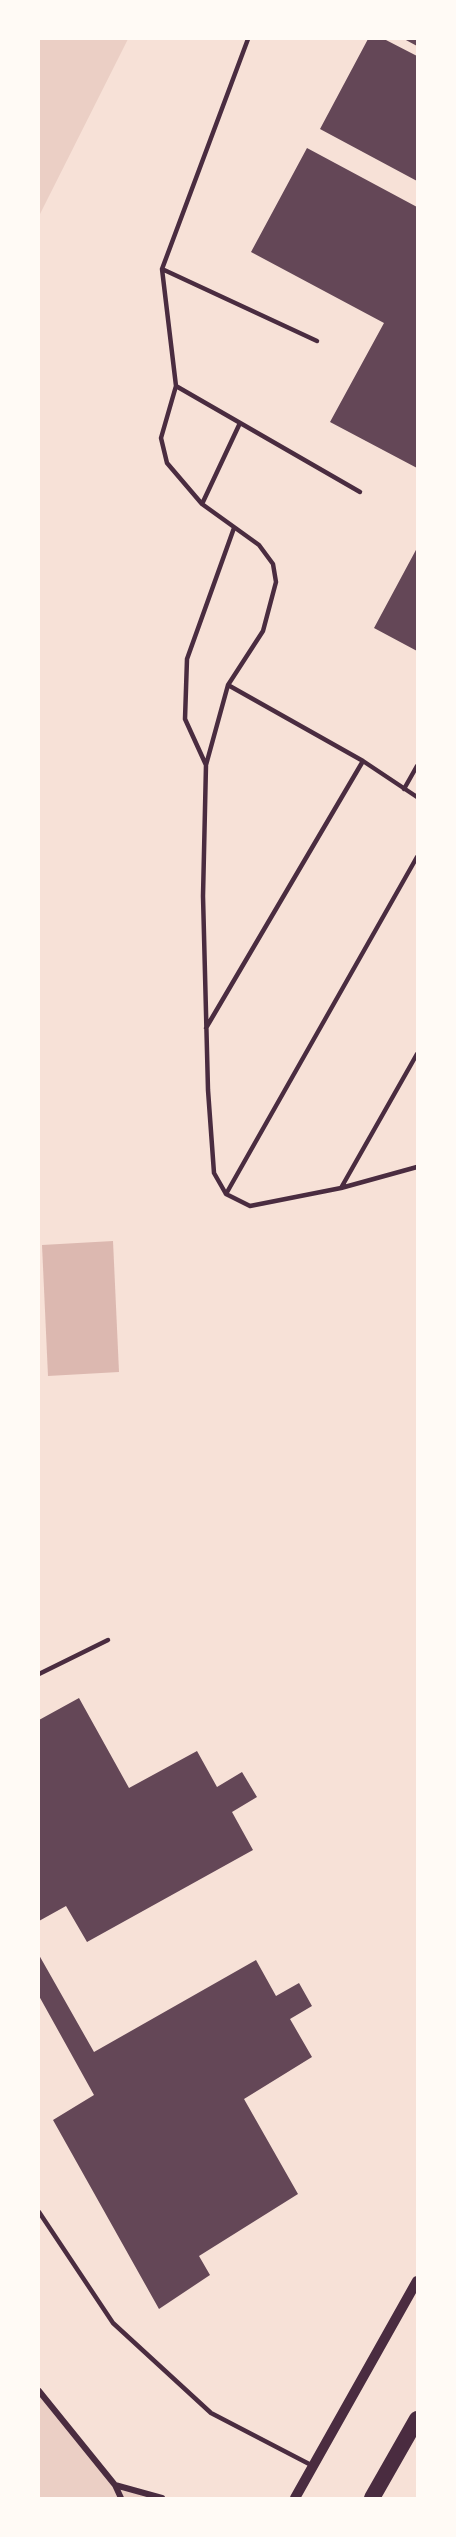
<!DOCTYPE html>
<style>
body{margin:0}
#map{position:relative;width:456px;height:2537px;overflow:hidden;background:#f7e1d7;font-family:Manrope,sans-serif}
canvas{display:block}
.frame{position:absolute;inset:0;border:40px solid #fffaf5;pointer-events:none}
</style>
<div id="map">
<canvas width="456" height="2537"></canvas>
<div class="frame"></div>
</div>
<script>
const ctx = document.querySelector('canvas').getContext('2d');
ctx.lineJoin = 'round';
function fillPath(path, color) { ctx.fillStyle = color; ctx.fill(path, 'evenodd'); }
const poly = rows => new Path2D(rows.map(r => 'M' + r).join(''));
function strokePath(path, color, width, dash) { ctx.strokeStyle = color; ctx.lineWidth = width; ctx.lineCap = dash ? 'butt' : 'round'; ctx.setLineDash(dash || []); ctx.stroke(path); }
fillPath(poly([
 [39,39,128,39,39,216],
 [39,2391,114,2488,153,2498,39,2498]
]), '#ebcfc5');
fillPath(poly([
 [113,1241,119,1372,48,1376,42,1245]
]), '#dcb8b0');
fillPath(poly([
 [368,39,384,39,417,56,417,181,320,129],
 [404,39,417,39,417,46],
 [307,148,417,207,417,468,330,422,384,323,251,252],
 [417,548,417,651,374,628],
 [79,1698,129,1788,197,1751,217,1787,242,1772,257,1797,232,1812,253,1850,87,1942,66,1906,39,1921,39,1720],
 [39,1955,94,2052,256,1960,276,1996,299,1983,312,2006,290,2019,312,2057,244,2099,298,2194,199,2256,210,2275,159,2309,53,2120,94,2095,39,1996]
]), '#644757');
strokePath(poly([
 [248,39,162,269,176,386,161,438,167,463,202,504,259,545,273,564,276,582,263,631,228,685,206,765,203,896,208,1090,214,1173,226,1194,250,1206,341,1188,417,1167],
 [162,269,317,341],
 [176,386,360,492],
 [202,504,240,423],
 [228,685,363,761,417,797],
 [206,765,185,719,187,659,234,528],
 [404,789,417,766],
 [206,1028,363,761],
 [341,1188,417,1054],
 [226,1194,417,857],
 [39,1674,108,1640],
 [39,2212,113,2323,211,2413,313,2466]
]), '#4a2c40', 4.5);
strokePath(poly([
 [39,2391,115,2485,121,2498],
 [115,2485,162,2498]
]), '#4a2c40', 6);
strokePath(poly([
 [295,2498,417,2281]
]), '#4a2c40', 10);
strokePath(poly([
 [372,2498,417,2419]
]), '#4a2c40', 16);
</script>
